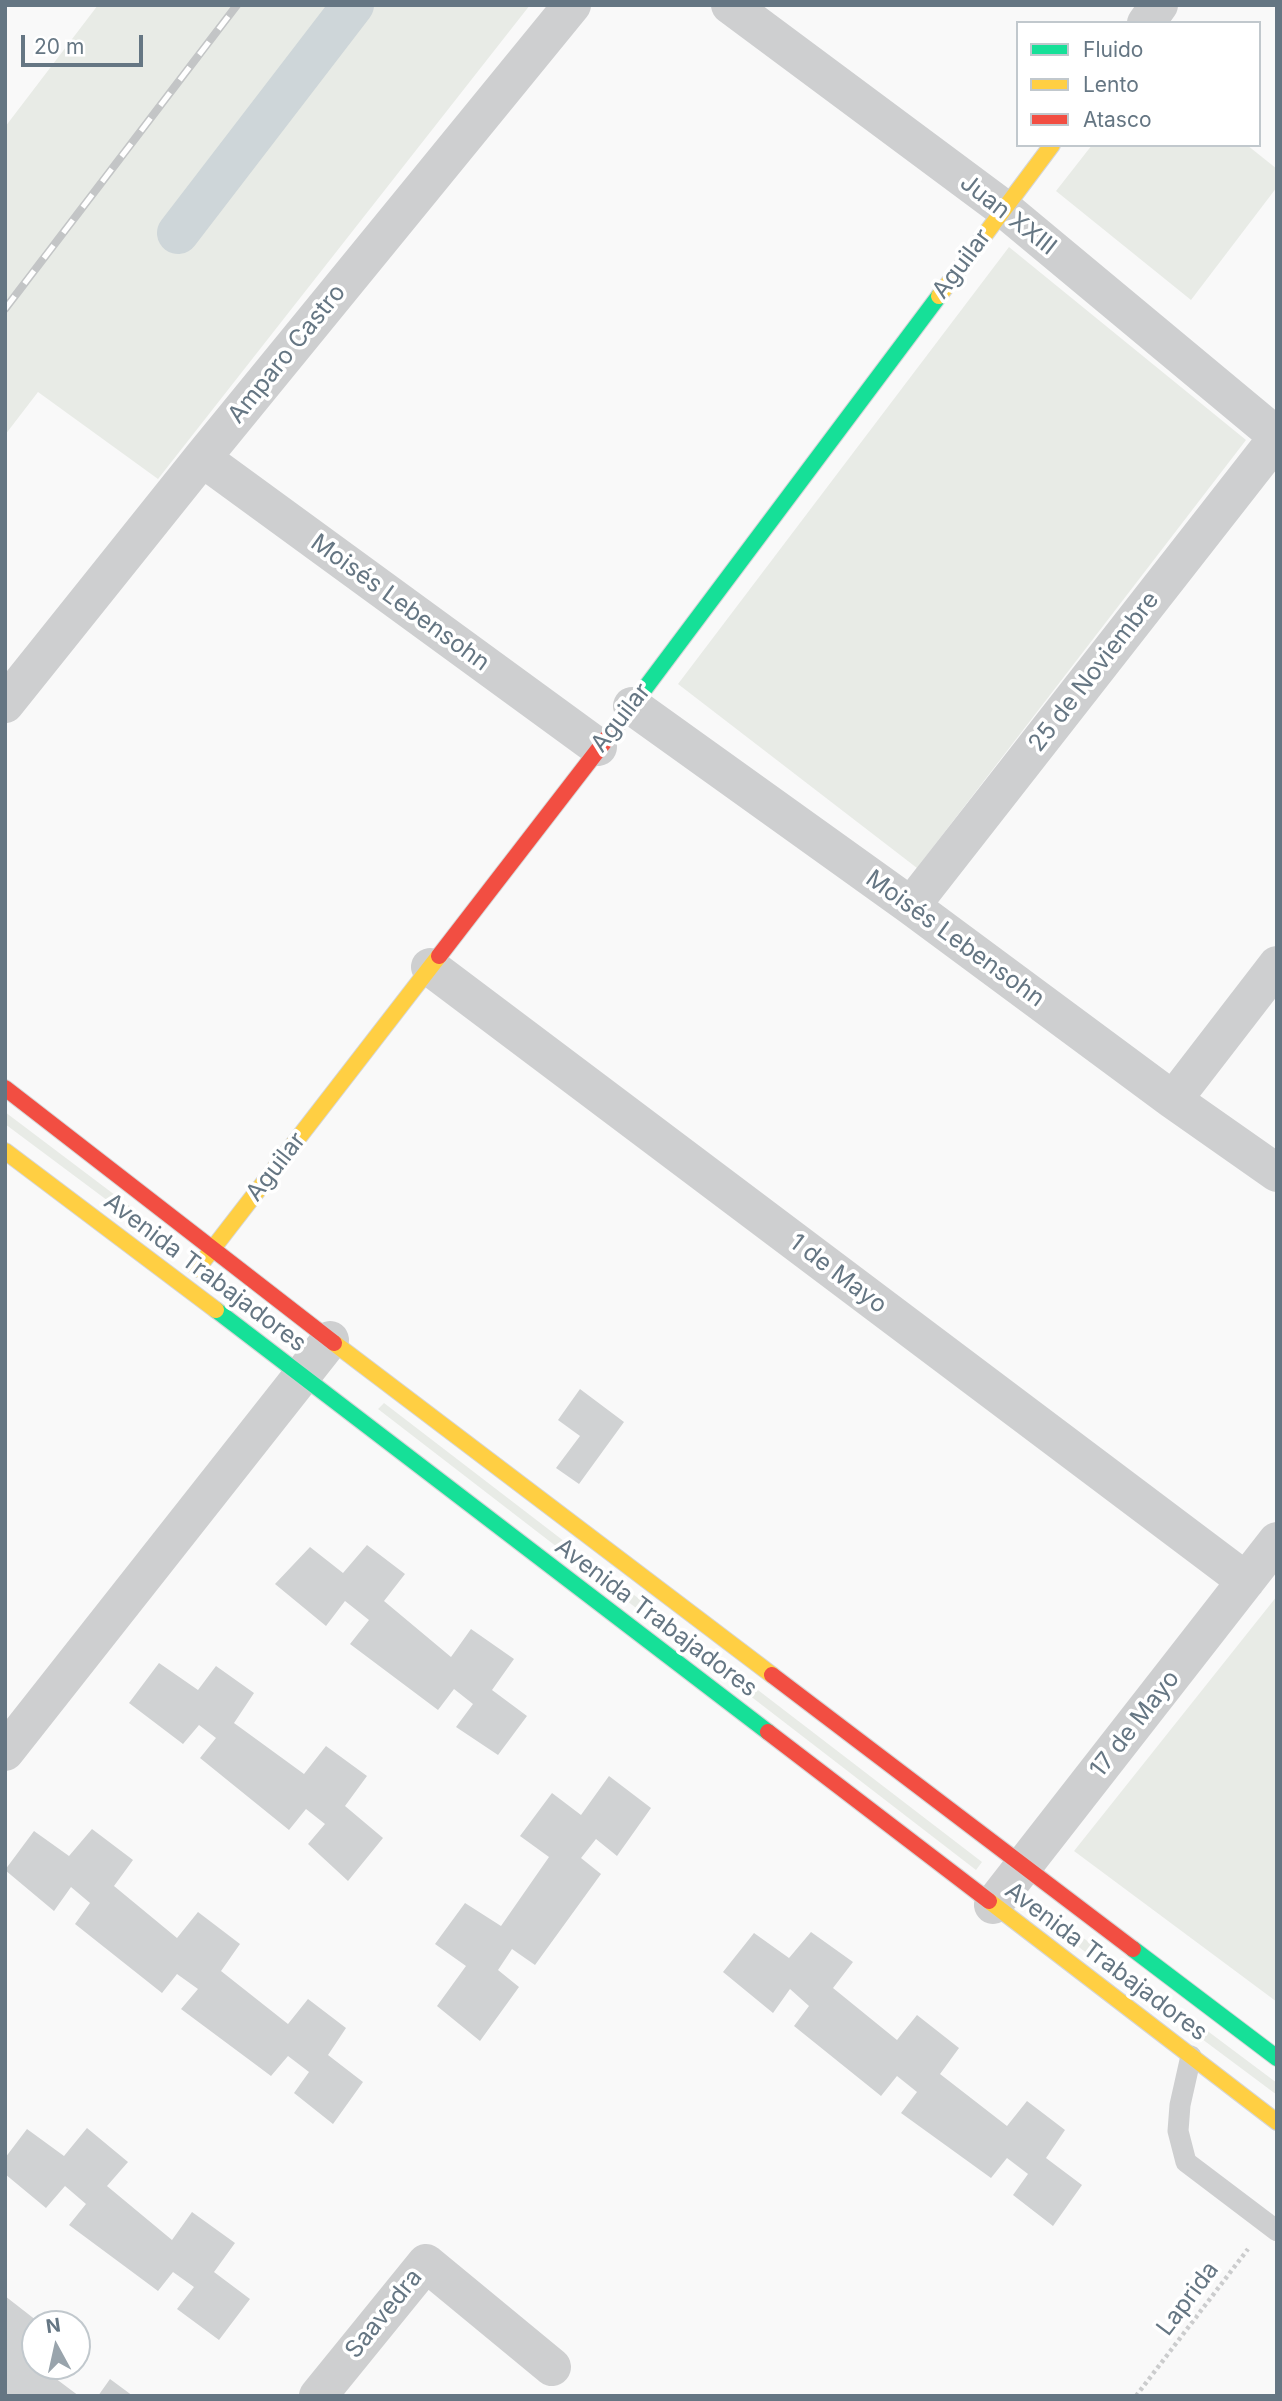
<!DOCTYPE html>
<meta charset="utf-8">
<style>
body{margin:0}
#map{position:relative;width:1282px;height:2401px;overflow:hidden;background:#f9f9f9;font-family:Inter,sans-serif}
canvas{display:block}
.frame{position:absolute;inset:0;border:7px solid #657683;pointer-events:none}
.legend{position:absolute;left:1016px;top:21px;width:245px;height:126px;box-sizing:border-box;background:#fff;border:2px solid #c1c8cd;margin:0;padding:9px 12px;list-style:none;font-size:21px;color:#657683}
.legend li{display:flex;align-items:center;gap:14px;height:35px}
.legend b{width:35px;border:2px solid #c1c8cd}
.north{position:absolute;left:21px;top:2310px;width:70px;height:70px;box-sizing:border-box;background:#fff;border:2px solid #c1c8cd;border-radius:50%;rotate:352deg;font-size:19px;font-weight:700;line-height:28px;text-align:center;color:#657683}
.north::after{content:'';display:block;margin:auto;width:24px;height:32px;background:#99a4ac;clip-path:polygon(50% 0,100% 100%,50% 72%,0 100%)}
.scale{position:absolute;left:21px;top:35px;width:122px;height:32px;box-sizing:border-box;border:4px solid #657683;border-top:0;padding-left:9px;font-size:21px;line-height:24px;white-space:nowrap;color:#657683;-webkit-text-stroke:5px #fff;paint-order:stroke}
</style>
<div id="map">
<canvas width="1282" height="2401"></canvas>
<div class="frame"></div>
<ul class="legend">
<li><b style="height:9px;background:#16e098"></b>Fluido</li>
<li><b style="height:9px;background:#ffcf43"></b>Lento</li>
<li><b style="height:9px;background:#f24e42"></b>Atasco</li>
</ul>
<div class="north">N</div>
<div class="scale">20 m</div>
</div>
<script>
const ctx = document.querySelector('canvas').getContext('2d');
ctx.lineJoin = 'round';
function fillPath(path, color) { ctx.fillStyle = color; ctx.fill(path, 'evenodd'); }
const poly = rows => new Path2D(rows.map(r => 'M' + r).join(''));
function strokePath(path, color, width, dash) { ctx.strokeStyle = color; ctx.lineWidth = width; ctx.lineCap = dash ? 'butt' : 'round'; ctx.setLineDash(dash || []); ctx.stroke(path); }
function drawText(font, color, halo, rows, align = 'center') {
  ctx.font = font + ' Inter,sans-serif'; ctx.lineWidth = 7; ctx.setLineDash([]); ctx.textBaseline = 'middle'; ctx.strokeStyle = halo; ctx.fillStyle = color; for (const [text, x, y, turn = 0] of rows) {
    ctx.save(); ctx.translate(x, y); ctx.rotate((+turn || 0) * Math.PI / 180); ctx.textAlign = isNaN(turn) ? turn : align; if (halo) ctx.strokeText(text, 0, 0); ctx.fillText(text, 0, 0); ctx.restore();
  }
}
fillPath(poly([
 [98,5,530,5,158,479,38,392,5,435,5,127],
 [1092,145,1247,145,1277,169,1277,187,1191,300,1056,191],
 [1009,247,1246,440,917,868,678,684],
 [5,1112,152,1223,147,1230,5,1124],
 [384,1403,982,1862,976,1870,378,1409],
 [1277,1596,1277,2002,1074,1851],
 [1078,1934,1277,2083,1277,2095,1072,1942]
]), '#e8ebe6');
strokePath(poly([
 [178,233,353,5]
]), '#ced6d9', 42);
fillPath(poly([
 [580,1389,624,1422,579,1484,556,1468,580,1436,558,1420],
 [367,1545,405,1574,384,1601,451,1657,471,1629,514,1659,492,1690,527,1716,498,1755,456,1727,473,1704,454,1689,438,1710,350,1644,369,1620,345,1601,326,1626,275,1584,310,1547,343,1573],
 [159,1663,198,1690,216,1666,254,1693,234,1723,304,1774,326,1746,367,1776,345,1806,383,1838,348,1881,308,1844,325,1824,306,1809,289,1830,200,1758,216,1738,199,1725,183,1744,129,1703],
 [609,1776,651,1808,617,1856,596,1839,581,1858,601,1874,535,1965,512,1949,498,1970,519,1987,480,2041,437,2006,466,1966,435,1944,465,1903,501,1926,549,1857,520,1836,552,1793,581,1815],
 [92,1829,133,1860,114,1886,177,1938,198,1912,240,1944,221,1971,288,2024,308,1999,346,2028,328,2055,363,2082,333,2124,294,2093,309,2072,288,2056,271,2076,181,2009,198,1989,177,1974,162,1993,75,1924,90,1903,71,1887,54,1911,5,1870,34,1831,69,1856],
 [811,1932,853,1962,833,1988,897,2040,917,2015,959,2048,940,2074,1007,2126,1027,2101,1065,2130,1046,2158,1082,2185,1053,2226,1013,2195,1028,2174,1007,2158,991,2178,901,2113,917,2092,897,2076,881,2096,794,2026,809,2006,790,1989,773,2013,723,1972,754,1933,789,1958],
 [87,2128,128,2162,107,2186,172,2240,192,2212,235,2243,214,2272,250,2299,219,2340,177,2309,194,2287,173,2272,158,2291,69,2225,86,2204,65,2186,46,2208,5,2174,5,2158,27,2129,64,2156],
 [5,2296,41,2324,35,2324,35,2339,24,2355,35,2363,35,2366,39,2366,79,2396,5,2396],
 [110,2379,133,2396,98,2396]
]), '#d0d2d3');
const fast = poly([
 [625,715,939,296],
 [216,1310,768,1732],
 [1133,1949,1277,2058]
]);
const slow = poly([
 [939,296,1052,145],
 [5,1151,216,1310],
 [197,1269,439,956],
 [334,1343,772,1675],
 [989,1901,1277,2122]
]);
const jam = poly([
 [439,956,625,715],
 [5,1088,334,1343],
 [772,1675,1133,1949],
 [768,1732,989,1901]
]);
strokePath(fast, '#d5d6d7', 18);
strokePath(slow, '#d5d6d7', 18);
strokePath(jam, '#d5d6d7', 18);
strokePath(poly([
 [1136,2396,1248,2249]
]), '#cbcccd', 4.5, [3.5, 3.5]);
strokePath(poly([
 [1191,2056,1180,2105,1178,2131,1186,2162,1277,2231]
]), '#cecfd0', 21);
strokePath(poly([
 [730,5,1003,208,1277,436],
 [1146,23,1159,5],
 [202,458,598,747],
 [5,704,202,458,572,5],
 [632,706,911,906,1173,1100,1277,1173],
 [911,906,1277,438],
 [430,967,1246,1581],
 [1173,1100,1277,965],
 [5,1752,330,1340],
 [993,1905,1277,1541],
 [318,2396,426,2263,552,2367]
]), '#cecfd0', 38);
strokePath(fast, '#16e098', 16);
strokePath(slow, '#ffcf43', 16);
strokePath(jam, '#f24e42', 16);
const rail = poly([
 [5,309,237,5]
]);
strokePath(rail, '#c3c5c6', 8);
strokePath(rail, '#fff', 5, [16]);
drawText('24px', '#657683', '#fff', [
 ["Juan XXIII",1008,215,38],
 ["Aguilar",962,264,-53],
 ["Amparo Castro",287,354,-51],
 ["Moisés Lebensohn",400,603,36],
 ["25 de Noviembre",1094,672,-52],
 ["Aguilar",621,718,-52],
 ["Moisés Lebensohn",955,939,36],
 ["Aguilar",276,1167,-52],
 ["Avenida Trabajadores",205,1273,37],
 ["1 de Mayo",838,1274,37],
 ["Avenida Trabajadores",656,1618,37],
 ["17 de Mayo",1135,1724,-52],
 ["Avenida Trabajadores",1106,1962,37],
 ["Laprida",1188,2299,-53],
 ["Saavedra",384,2314,-51]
]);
</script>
